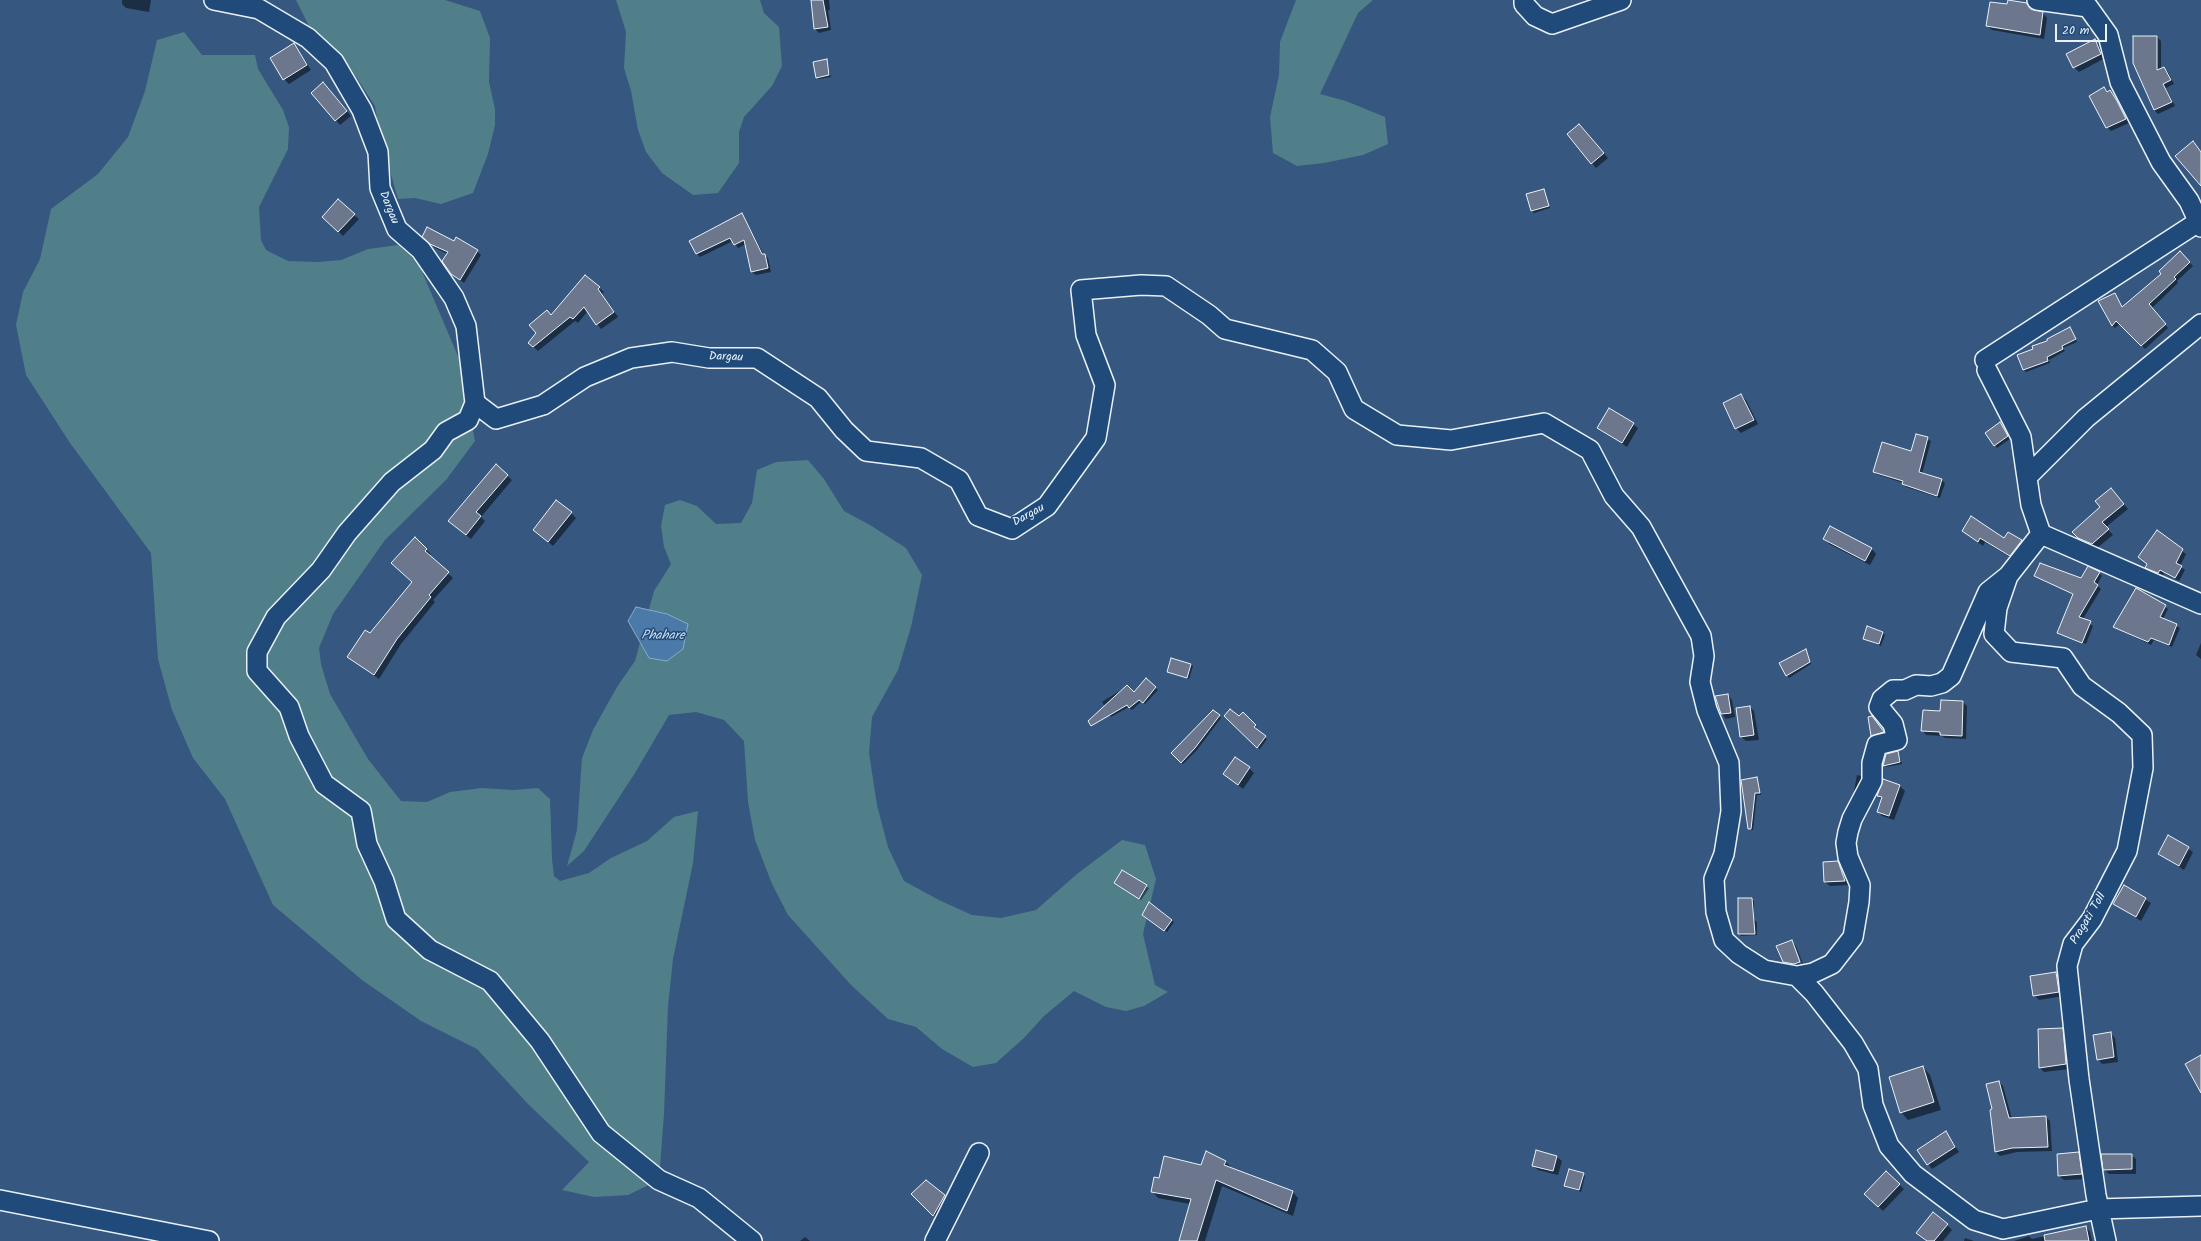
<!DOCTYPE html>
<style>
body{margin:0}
#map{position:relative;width:2201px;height:1241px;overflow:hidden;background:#36577f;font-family:Kalam,sans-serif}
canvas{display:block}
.scale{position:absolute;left:2055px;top:24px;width:52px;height:18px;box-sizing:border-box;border:2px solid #e8f1f8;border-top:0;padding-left:5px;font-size:12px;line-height:14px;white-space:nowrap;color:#e8f1f8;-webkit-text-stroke:3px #1f4a7a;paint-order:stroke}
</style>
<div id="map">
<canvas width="2201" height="1241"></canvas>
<div class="scale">20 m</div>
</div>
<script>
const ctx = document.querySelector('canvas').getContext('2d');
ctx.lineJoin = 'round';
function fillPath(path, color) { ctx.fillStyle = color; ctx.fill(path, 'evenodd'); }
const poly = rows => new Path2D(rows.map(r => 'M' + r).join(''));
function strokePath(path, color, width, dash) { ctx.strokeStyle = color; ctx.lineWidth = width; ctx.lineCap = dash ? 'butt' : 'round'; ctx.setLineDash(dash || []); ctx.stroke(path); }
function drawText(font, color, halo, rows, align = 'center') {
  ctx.font = font + ' Kalam,sans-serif'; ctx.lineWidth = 3; ctx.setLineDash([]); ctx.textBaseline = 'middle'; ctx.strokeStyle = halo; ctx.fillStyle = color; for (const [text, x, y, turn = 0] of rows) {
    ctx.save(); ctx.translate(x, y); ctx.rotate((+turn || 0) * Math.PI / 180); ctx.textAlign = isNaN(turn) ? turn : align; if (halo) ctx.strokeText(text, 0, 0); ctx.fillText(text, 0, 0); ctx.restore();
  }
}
fillPath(poly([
 [296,0,445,0,480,11,490,38,489,82,495,109,495,125,488,154,473,193,441,204,415,198,398,199,379,132,375,106,347,63,321,50],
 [616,0,760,0,764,13,779,27,782,66,772,86,744,117,739,132,739,163,718,193,693,195,662,173,646,152,638,130,631,91,624,68,626,32],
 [1296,0,1373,0,1358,13,1320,94,1346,101,1385,117,1388,144,1363,155,1324,163,1297,166,1273,153,1270,117,1279,75,1280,42],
 [184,32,202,55,255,55,258,69,283,110,289,127,288,149,259,207,261,240,266,250,288,261,318,262,341,260,368,249,398,245,418,262,460,361,475,441,446,480,385,540,333,614,319,648,321,664,330,694,368,759,401,801,427,802,450,792,482,788,514,790,538,788,550,799,552,859,554,876,560,881,589,873,611,858,647,841,674,817,698,811,693,863,673,959,668,1006,664,1114,659,1180,628,1195,594,1197,562,1190,589,1162,528,1104,477,1049,421,1021,362,980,273,905,225,799,193,758,172,710,158,659,151,553,70,443,26,375,16,325,23,292,40,259,51,209,98,174,128,137,145,91,157,40],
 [808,460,824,479,844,511,870,525,906,548,922,575,911,627,898,670,872,717,869,753,877,805,888,847,904,881,939,900,972,915,1001,918,1036,910,1077,874,1122,840,1145,845,1156,879,1143,934,1155,985,1168,992,1144,1006,1126,1011,1106,1007,1074,991,1044,1016,1024,1038,996,1063,973,1067,942,1049,916,1027,888,1019,851,985,788,915,772,884,755,840,748,802,744,741,724,720,696,712,669,715,635,773,584,851,567,866,577,830,582,758,593,730,617,687,635,661,654,591,671,564,664,547,661,526,665,505,680,500,697,506,716,524,741,523,752,503,757,470,776,462]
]), '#507f89');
const water = poly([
 [636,607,667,614,688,624,683,649,667,661,649,658,628,621,636,607]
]);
fillPath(water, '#4b7aa8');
strokePath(water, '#8aaac8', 1);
fillPath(poly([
 [122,0,151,0,149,12,126,8,122,4],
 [812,0,829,0,830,10,828,10,831,30,819,33,815,29],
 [2026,4,2032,10,2043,13,2047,18,2044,39,1992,30,1987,26,2008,6],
 [2157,37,2161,41,2161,70,2164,68,2168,72,2174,84,2166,88,2175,106,2158,114,2154,110,2134,62],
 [2094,40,2099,45,2105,58,2079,72,2074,67],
 [294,45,311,70,289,84,284,79],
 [826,60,831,77,819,79,817,77],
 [328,88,351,116,340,125,312,93],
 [2104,88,2113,95,2129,123,2111,131,2107,127],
 [1584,130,1608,158,1596,168,1592,163],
 [1544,190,1550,208,1534,213,1532,211],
 [742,214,764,255,768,258,771,272,756,275,752,272,746,244,738,248,733,241,700,257,697,254],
 [354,215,359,219,343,236,328,221],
 [424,236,455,242,477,251,481,255,464,283,451,273,448,254,435,248],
 [2180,253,2193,266,2177,281,2178,283,2152,308,2168,328,2145,349,2120,324,2115,328,2112,325,2114,294,2123,308,2162,274],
 [585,276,604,292,602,294,618,317,601,329,588,311,578,323,575,321,538,351,529,343],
 [2072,331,2077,342,2063,348,2065,351,2049,360,2050,363,2026,372,2024,370,2018,355,2034,350],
 [1741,395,1746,400,1758,424,1741,433,1736,428],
 [2000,423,2010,439,1997,448,1986,433],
 [1633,424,1638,428,1627,447,1599,428],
 [1917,435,1931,441,1922,474,1942,480,1945,483,1940,498,1906,487,1903,483,1876,474,1874,471,1912,452],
 [496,466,512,480,481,517,485,521,471,539,454,525],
 [2111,489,2128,509,2106,527,2113,535,2097,548,2083,542,2078,537,2101,507],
 [571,513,576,518,553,546,539,534],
 [1831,527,1872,549,1876,554,1870,565,1829,544,1825,539],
 [1963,531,2005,539,2009,533,2026,546,2015,560,1985,542,1983,546],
 [2157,532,2186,554,2180,566,2185,570,2179,581,2164,573,2162,576,2150,571,2147,567,2148,564,2139,557],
 [415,539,431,554,429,556,453,578,433,600,435,602,401,644,379,679,348,657,371,634,413,582],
 [2099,573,2102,576,2097,585,2101,589,2083,619,2093,626,2086,644,2061,634,2061,636,2058,633,2074,595,2035,576,2081,580],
 [2137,589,2148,594,2168,609,2163,619,2180,628,2172,647,2154,640,2151,645,2114,627],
 [1883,633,1885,635,1881,646,1864,638],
 [2201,643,2201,659,2196,655],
 [1806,650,1811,664,1789,678,1781,664],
 [1191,664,1193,666,1189,679,1168,672],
 [1146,680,1158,690,1145,704,1142,701,1132,710,1129,707,1111,717,1102,702,1127,686,1134,694],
 [1728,695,1732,700,1735,717,1726,719,1722,714,1716,697],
 [1963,702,1967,706,1966,739,1945,738,1942,736,1926,735,1922,730],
 [1750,707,1754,711,1759,740,1746,741,1741,737],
 [1214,711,1221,718,1197,750,1183,764,1172,753],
 [1243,714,1257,728,1255,730,1267,739,1260,749,1225,716,1239,718],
 [1874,720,1885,734,1874,738,1872,736],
 [1898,752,1902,764,1886,767,1884,765],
 [1249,768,1254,773,1243,789,1224,774],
 [1857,775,1861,776,1863,781,1856,793,1854,791],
 [1757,778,1761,795,1757,795,1753,830,1751,830,1749,828],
 [1884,781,1900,786,1905,791,1894,820,1882,816,1878,812,1882,800,1878,796],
 [2168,836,2193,852,2184,870,2159,854],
 [1837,862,1842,866,1849,885,1830,886,1825,882],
 [1122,872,1149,888,1141,900,1118,885],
 [2124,886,2151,903,2141,921,2114,904],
 [1751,899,1754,901,1754,920,1757,922,1757,935,1741,936,1739,934],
 [1149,904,1174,922,1167,932,1145,917],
 [1791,941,1796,946,1804,966,1799,968,1788,967,1783,962,1778,947],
 [1793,946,1795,946,1803,966,1801,967],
 [2056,973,2060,978,2063,996,2039,1000,2034,995],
 [2062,1029,2067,1034,2070,1069,2044,1072,2040,1068],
 [2110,1033,2115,1038,2118,1062,2102,1064,2098,1059],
 [1923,1067,1930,1075,1941,1110,1908,1120,1901,1112],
 [1999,1082,2003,1086,2012,1119,2046,1117,2050,1121,2052,1151,2017,1152,2000,1156,1996,1152,1993,1110],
 [1945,1132,1959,1152,1932,1169,1918,1150],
 [2078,1153,2083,1158,2086,1179,2064,1180,2059,1176],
 [2131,1155,2136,1159,2136,1174,2109,1174,2104,1170],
 [1557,1157,1562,1161,1558,1175,1538,1170,1533,1166],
 [1226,1162,1232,1168,1292,1191,1298,1198,1293,1216,1222,1186,1205,1241,1180,1241,1190,1204,1158,1198,1152,1191,1159,1179,1202,1166],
 [1886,1172,1904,1189,1883,1211,1866,1194],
 [1583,1174,1585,1176,1581,1192,1565,1186],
 [926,1181,949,1201,938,1220,912,1194],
 [1947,1225,1952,1230,1943,1241,1927,1241],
 [2086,1227,2090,1232,2092,1241,2014,1241,2029,1236,2032,1239],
 [805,1237,810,1241,800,1241],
 [1965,1238,1974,1241,1964,1241]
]), '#0007');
const building = poly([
 [811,0,823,0,828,27,814,29,811,0],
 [2008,0,2027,3,2031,9,2043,12,2040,35,1986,26,1990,2,2007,4,2008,0],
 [2133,36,2157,36,2157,70,2164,67,2171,80,2163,84,2172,102,2154,110,2133,63,2133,36],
 [2095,39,2101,54,2073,68,2066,54,2095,39],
 [294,43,307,65,283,80,270,58,294,43],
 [827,59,829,75,816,78,813,62,827,59],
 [323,82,347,111,335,121,311,93,323,82],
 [2104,87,2107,92,2110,90,2117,101,2126,119,2106,128,2089,96,2104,87],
 [1579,124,1604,153,1591,164,1567,134,1579,124],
 [2193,141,2201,152,2201,186,2175,156,2193,141],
 [1544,189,1549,206,1531,211,1526,194,1544,189],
 [338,199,355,214,338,232,322,217,338,199],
 [742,213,762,254,765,254,768,268,751,272,744,240,734,245,730,238,696,254,689,241,742,213],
 [427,227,454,241,456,237,478,250,460,280,451,274,442,261,448,252,430,244,422,237,427,227],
 [2180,251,2190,262,2174,277,2176,279,2149,304,2166,324,2141,346,2116,321,2112,326,2098,301,2115,293,2122,307,2161,274,2159,271,2180,251],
 [585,275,600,287,598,289,614,312,596,325,584,307,573,319,570,317,533,347,528,343,536,333,529,325,547,310,551,315,585,275],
 [2070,327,2076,339,2062,346,2063,349,2047,357,2048,361,2023,370,2017,355,2033,349,2032,346,2047,341,2047,339,2070,327],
 [1741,394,1754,420,1735,429,1723,403,1741,394],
 [1609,408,1634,423,1622,443,1597,428,1609,408],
 [2000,422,2008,436,1994,446,1985,433,2000,422],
 [1916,434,1928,437,1919,472,1942,479,1937,496,1902,484,1903,481,1873,472,1882,442,1911,451,1916,434],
 [496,464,508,475,476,512,481,516,466,535,448,521,496,464],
 [2111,488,2124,504,2102,522,2109,529,2092,544,2078,538,2072,532,2100,507,2095,501,2111,488],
 [556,500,572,512,548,542,533,530,556,500],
 [1971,516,2004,538,2008,532,2022,540,2010,556,1980,538,1978,542,1962,531,1971,516],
 [1830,526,1872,548,1865,561,1823,539,1830,526],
 [2157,530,2183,549,2176,563,2182,566,2175,578,2160,570,2158,573,2145,568,2147,564,2138,557,2157,530],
 [415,537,427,549,425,551,449,572,429,595,431,597,397,639,374,675,347,657,365,630,370,633,412,582,391,563,415,537],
 [2040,563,2081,578,2088,566,2100,572,2094,582,2098,585,2079,617,2091,621,2082,643,2057,633,2073,594,2034,576,2040,563],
 [2136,588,2166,605,2160,617,2177,624,2169,645,2151,638,2148,642,2113,627,2136,588],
 [1867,626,1883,632,1879,644,1863,639,1867,626],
 [1806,649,1810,662,1786,676,1779,663,1806,649],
 [1171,658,1191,664,1187,678,1167,672,1171,658],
 [1146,678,1156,687,1143,703,1139,700,1129,708,1127,705,1091,726,1088,721,1127,685,1134,692,1146,678],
 [1728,694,1731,713,1721,714,1715,696,1728,694],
 [1941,700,1963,701,1962,736,1940,735,1940,732,1921,731,1923,710,1940,711,1941,700],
 [1750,706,1754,735,1740,737,1736,708,1750,706],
 [1230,709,1239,716,1243,712,1256,725,1254,727,1266,736,1257,748,1224,716,1230,709],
 [1213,710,1220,715,1195,748,1181,763,1171,753,1213,710],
 [1872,716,1884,732,1871,736,1868,717,1872,716],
 [1898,751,1900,762,1883,766,1886,754,1898,751],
 [1235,757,1250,767,1238,785,1223,774,1235,757],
 [1757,777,1760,793,1755,793,1751,829,1748,829,1741,780,1757,777],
 [1883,779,1900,785,1889,816,1877,812,1882,797,1877,796,1883,779],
 [2168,835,2189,847,2179,866,2158,854,2168,835],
 [1838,861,1845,881,1824,882,1823,862,1838,861],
 [1122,870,1147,885,1139,899,1114,883,1122,870],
 [2124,885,2146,898,2136,917,2113,904,2124,885],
 [1738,898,1752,898,1755,934,1738,934,1738,898],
 [1149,902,1172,920,1164,931,1142,915,1149,902],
 [1792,940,1800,962,1794,964,1783,962,1776,946,1792,940],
 [2056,972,2059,992,2033,996,2030,976,2056,972],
 [2063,1028,2066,1064,2039,1068,2038,1029,2063,1028],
 [2111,1032,2114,1057,2097,1060,2093,1035,2111,1032],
 [2201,1055,2201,1093,2185,1064,2201,1055],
 [1923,1066,1934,1102,1900,1113,1889,1077,1923,1066],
 [1999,1081,2009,1118,2046,1116,2048,1147,2012,1148,1995,1152,1990,1110,1992,1109,1986,1084,1999,1081],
 [1946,1131,1955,1147,1927,1165,1917,1150,1946,1131],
 [1536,1150,1557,1156,1553,1171,1532,1166,1536,1150],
 [1206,1151,1226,1161,1224,1165,1293,1191,1287,1211,1216,1180,1197,1241,1179,1241,1191,1199,1151,1192,1154,1177,1159,1178,1164,1156,1201,1165,1206,1151],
 [2079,1152,2082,1174,2058,1176,2057,1154,2079,1152],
 [2101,1154,2132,1154,2132,1169,2103,1170,2101,1154],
 [1569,1169,1584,1173,1579,1190,1564,1186,1569,1169],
 [1886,1171,1900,1184,1878,1207,1864,1194,1886,1171],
 [926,1180,945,1195,933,1216,911,1194,926,1180],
 [1933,1212,1948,1224,1934,1241,1927,1241,1916,1233,1933,1212],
 [2086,1226,2089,1241,2045,1241,2044,1235,2086,1226]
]);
fillPath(building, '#6c768c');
strokePath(building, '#e8f1f8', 1);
const minor = poly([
 [214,0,259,9,308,38,334,62,362,110,378,152,380,188,397,229,421,250,454,298,466,326,475,403,496,419,543,405,585,377,631,358,672,352,709,358,757,358,818,398,844,430,866,451,921,458,959,480,978,516,1012,529,1047,506,1096,438,1105,385,1086,335,1081,290,1141,285,1166,286,1209,315,1225,329,1312,350,1337,372,1354,409,1397,435,1451,440,1544,423,1590,450,1614,496,1641,527,1701,636,1704,656,1700,682,1707,710,1729,763,1731,811,1724,854,1714,879,1716,912,1724,940,1739,954,1764,970,1797,976,1814,993,1853,1043,1868,1069,1873,1105,1889,1146,1913,1174,1974,1220,2003,1229,2098,1209,2201,1206],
 [1524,0,1524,4,1535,16,1552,24,1621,0],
 [2037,0,2088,7,2108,35,2120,82,2161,162,2189,201,2201,227],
 [1985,360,2198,222],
 [1987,370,2021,437,2031,505,2041,534,2201,604],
 [475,403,468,420,446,432,433,450,392,482,347,533,321,570,276,617,257,652,257,671,289,707,299,736,324,784,361,811,367,844,384,881,396,919,430,950,490,981,540,1041,601,1133,659,1180,699,1198,752,1241],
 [2027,477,2086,418,2201,324],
 [2008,576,1997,608,1994,634,2011,652,2063,658,2082,686,2119,713,2142,735,2143,768,2127,851,2092,919,2073,944,2067,966,2079,1079,2096,1195,2106,1241],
 [1797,976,1813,973,1832,964,1853,937,1859,902,1860,885,1848,857,1846,843,1848,832,1852,819,1872,781,1872,763,1877,745,1897,740,1893,724,1879,707,1882,699,1893,690,1905,690,1916,685,1931,686,1942,683,1951,676,1988,592,2008,576,2041,534],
 [0,1200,209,1241],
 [935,1241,979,1153]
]);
strokePath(minor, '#e8f1f8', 22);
strokePath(minor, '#1f4a7a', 19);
drawText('12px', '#e8f1f8', '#1f4a7a', [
 ["Dargau",388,208,68],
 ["Dargau",726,358,2],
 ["Dargau",1029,516,-29],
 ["Pragati Toll",2089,919,-59]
]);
drawText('italic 13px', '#d0dfec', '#1f4a7a', [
 ["Phahare",663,637]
]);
</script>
